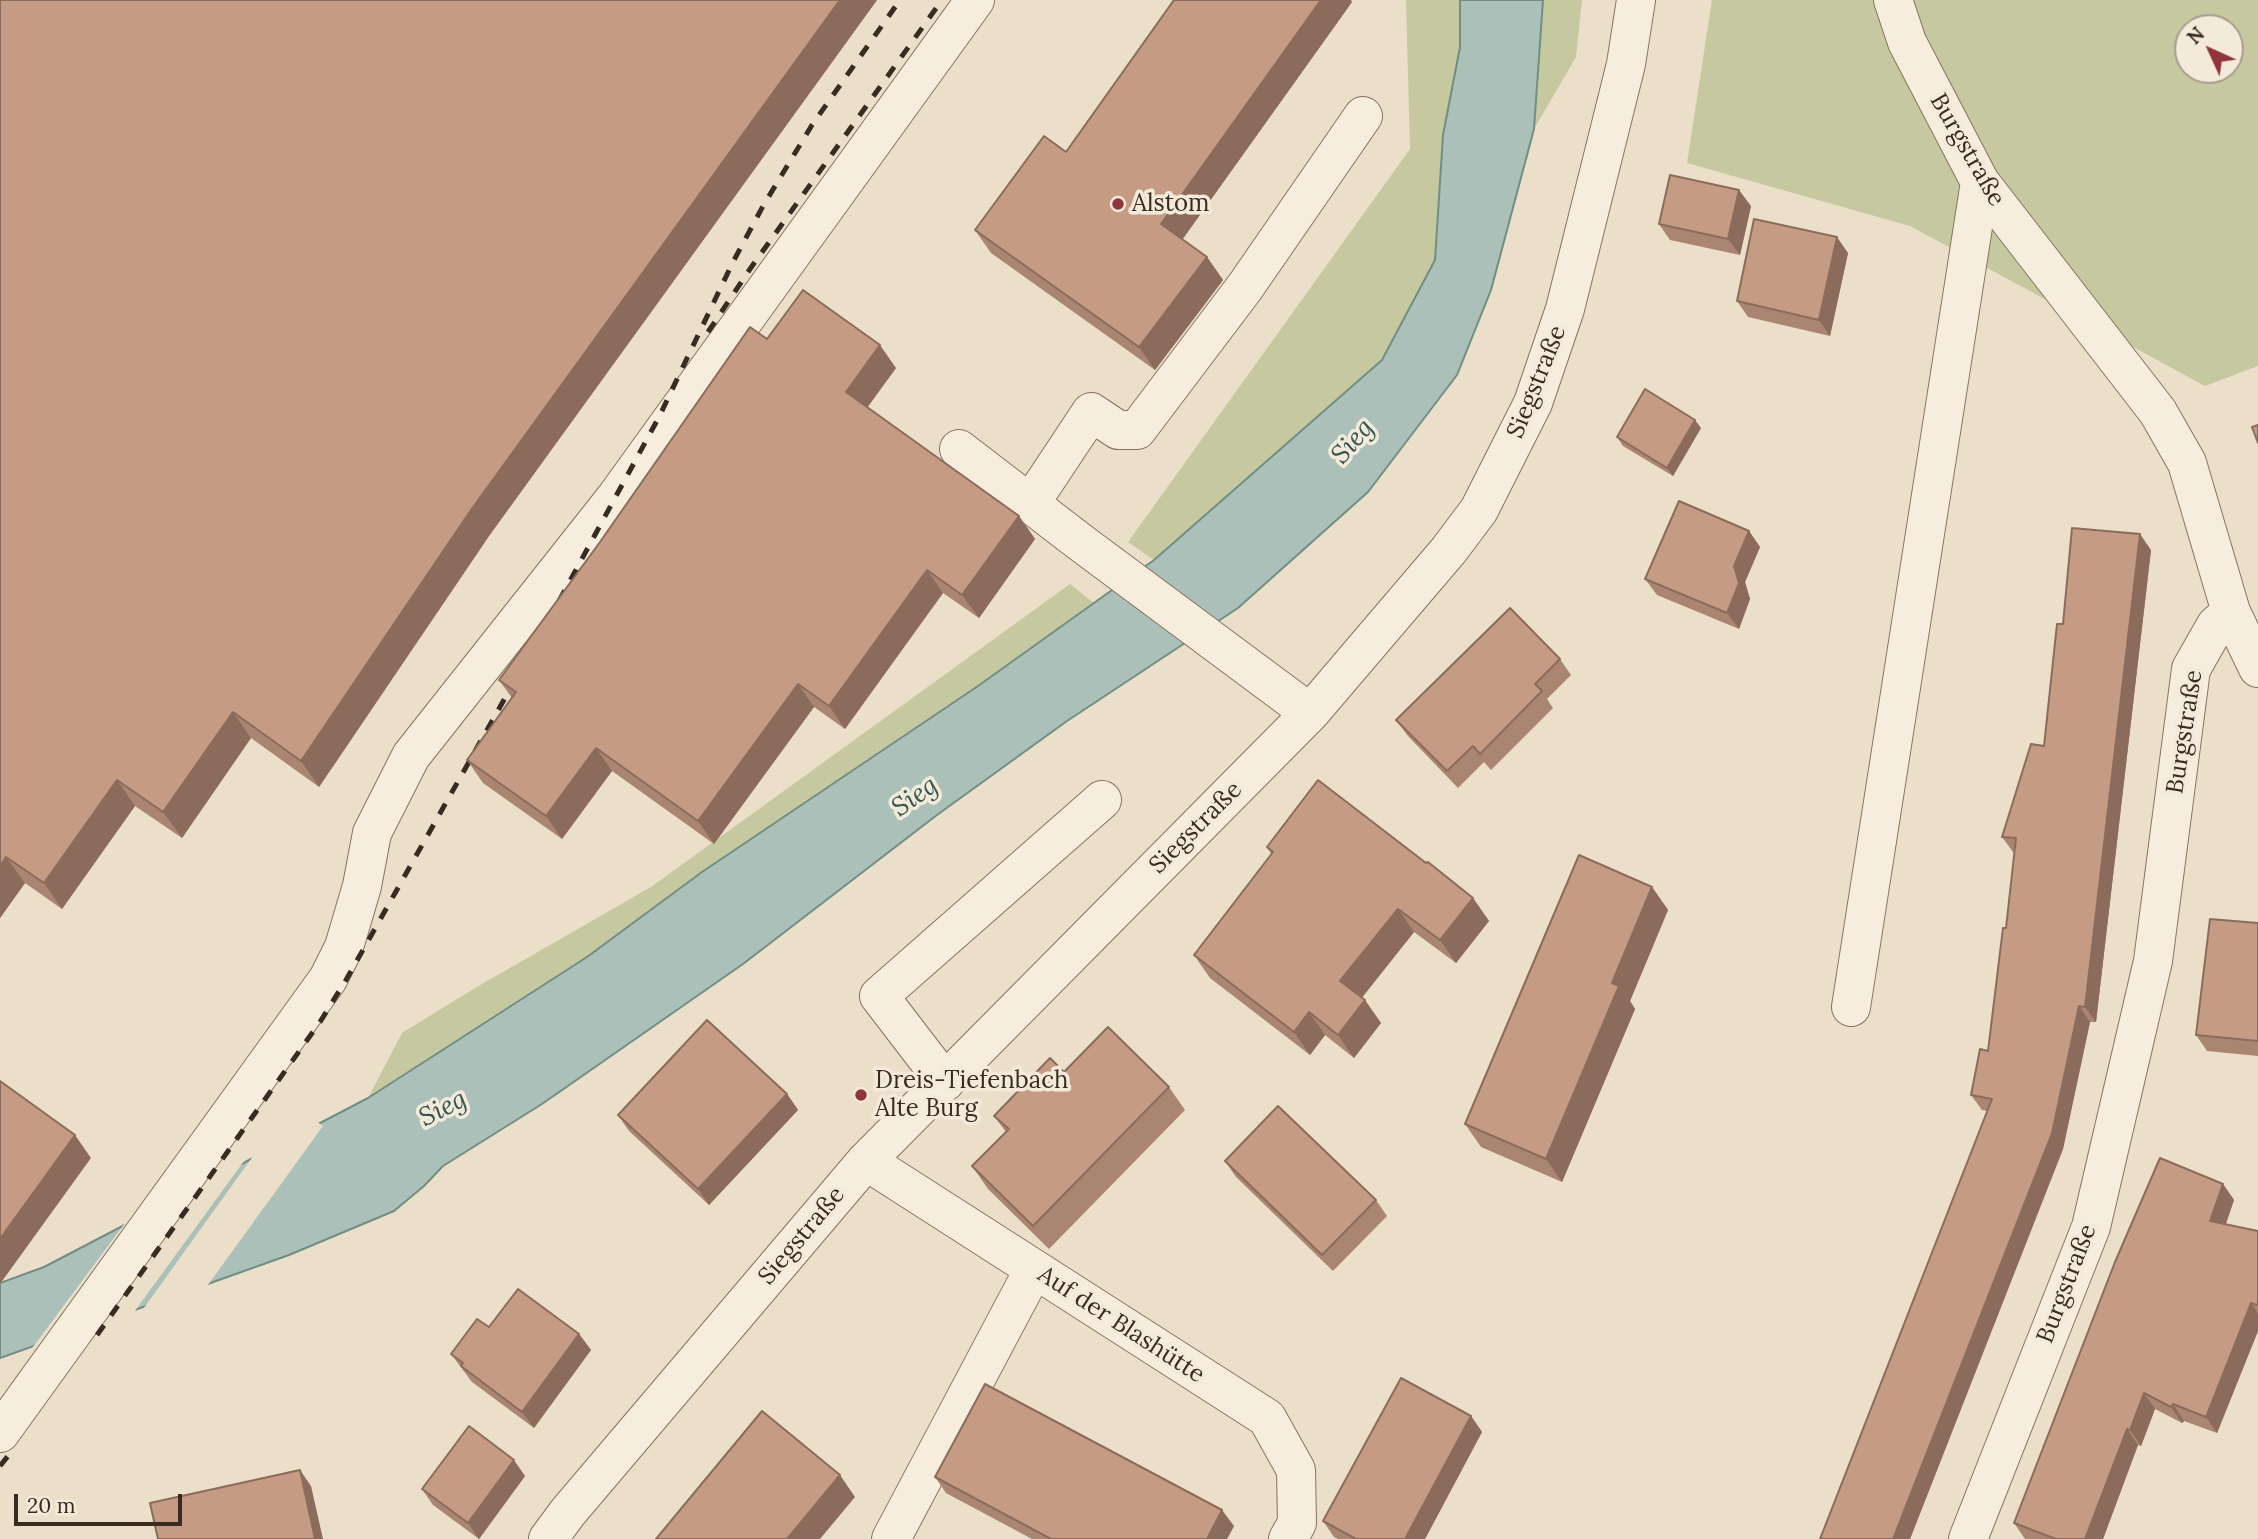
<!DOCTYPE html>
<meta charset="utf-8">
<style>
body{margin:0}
#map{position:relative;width:2258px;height:1539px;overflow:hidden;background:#ebdfca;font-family:Lora,serif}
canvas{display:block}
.north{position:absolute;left:2174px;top:14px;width:70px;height:70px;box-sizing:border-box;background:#f3ead9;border:2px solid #a89e90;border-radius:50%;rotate:315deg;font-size:19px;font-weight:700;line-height:28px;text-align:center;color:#382c22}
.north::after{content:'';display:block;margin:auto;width:24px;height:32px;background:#90353b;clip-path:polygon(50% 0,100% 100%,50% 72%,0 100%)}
.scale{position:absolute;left:14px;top:1494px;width:168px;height:32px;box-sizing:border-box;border:4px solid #382c22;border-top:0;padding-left:9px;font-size:21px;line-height:24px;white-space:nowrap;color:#382c22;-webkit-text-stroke:5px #f3ead9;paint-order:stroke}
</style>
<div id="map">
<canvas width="2258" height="1539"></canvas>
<div class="north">N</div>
<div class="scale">20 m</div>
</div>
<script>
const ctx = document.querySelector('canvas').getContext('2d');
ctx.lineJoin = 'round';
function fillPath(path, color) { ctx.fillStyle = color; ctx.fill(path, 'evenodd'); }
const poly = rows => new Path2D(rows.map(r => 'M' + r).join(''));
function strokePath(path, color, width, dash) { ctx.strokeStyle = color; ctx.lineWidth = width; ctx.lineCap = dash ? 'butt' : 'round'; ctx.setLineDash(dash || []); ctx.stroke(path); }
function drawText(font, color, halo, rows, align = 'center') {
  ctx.font = font + ' Lora,serif'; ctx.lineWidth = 7; ctx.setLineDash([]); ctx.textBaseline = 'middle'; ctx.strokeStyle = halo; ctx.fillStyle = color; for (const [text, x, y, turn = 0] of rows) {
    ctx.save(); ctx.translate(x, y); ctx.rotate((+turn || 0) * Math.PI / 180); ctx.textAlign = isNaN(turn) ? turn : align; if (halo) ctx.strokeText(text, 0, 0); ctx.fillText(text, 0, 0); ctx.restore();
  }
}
fillPath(poly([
 [1406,0,1460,0,1460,47,1443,135,1435,260,1382,360,1154,560,1128,542,1410,149],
 [1543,0,1582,0,1576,57,1534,129],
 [1712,0,2258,0,2258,366,2205,386,1910,226,1687,163],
 [2188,28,2230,28,2230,70,2188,70],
 [1070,584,1094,603,978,686,702,872,587,957,368,1098,402,1033,475,988,651,887]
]), '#c6c99f');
const water = poly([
 [1460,0,1543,0,1534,129,1491,290,1457,375,1368,492,1238,608,1067,721,937,815,743,964,542,1104,443,1166,424,1186,394,1211,289,1255,0,1358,0,1283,44,1267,368,1098,587,957,702,872,978,686,1154,560,1382,360,1435,260,1443,135,1460,47,1460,0]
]);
fillPath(water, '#aac0b8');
strokePath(water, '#718e85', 2);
fillPath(poly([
 [316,1121,323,1126,205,1289,141,1312,256,1152],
 [247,1157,132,1315,30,1351,128,1219]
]), '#ebdfca');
const minor = poly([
 [1893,0,1907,42,1980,182,2158,412,2187,463,2231,612,2258,668],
 [959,449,1080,542,1310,713],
 [1030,504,1091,412,1118,430,1137,430,1245,287,1363,116],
 [1851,1007,1980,182],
 [945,1082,879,996,1102,800],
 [866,1161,1267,1418,1296,1470,1297,1523,1288,1539],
 [0,1433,328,979,344,947,362,886,372,833,411,756,616,497,975,0],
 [548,1539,568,1512,866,1161,1310,713,1449,550,1479,510,1533,403,1565,309,1626,64,1636,0],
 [891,1539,1034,1269],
 [1968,1539,2091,1227,2153,961,2191,669,2216,625,2231,612]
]);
strokePath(minor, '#877260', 40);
strokePath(minor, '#f6eddd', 38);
strokePath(poly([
 [708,332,750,269,942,0],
 [559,601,659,417,733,262,763,206,812,125,900,0],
 [97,1335,320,1022,346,980,518,675],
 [0,1466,12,1451]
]), '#382c22', 5, [12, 12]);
fillPath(poly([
 [0,0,877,0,489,536,319,787,251,738,182,838,135,806,62,909,25,883,0,918],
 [1352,2,1182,240,1207,257,1223,280,1155,370,991,253,975,230,1066,152],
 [1751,206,1740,255,1670,240,1659,224],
 [1848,253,1830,336,1748,317,1737,301],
 [767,339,896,368,867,407,1019,516,1035,539,979,618,943,593,845,729,814,707,714,844,612,771,562,839,483,783,467,760,512,698,499,680],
 [1701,428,1673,476,1623,446,1617,437],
 [1749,531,1760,547,1745,582,1750,599,1739,629,1657,595,1645,579],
 [2151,550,2096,1022,2090,1022,2063,1149,1910,1539,1820,1539,1987,1111,1982,1110,1971,1095,1988,1051,2006,928,2015,852,2013,852,2002,837,2044,746,2063,624],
 [1560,659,1571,675,1547,699,1553,708,1491,770,1484,762,1458,788,1408,736,1396,720],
 [1267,847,1473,898,1489,921,1456,963,1414,932,1362,997,1381,1023,1354,1058,1325,1035,1310,1055,1210,978,1194,955,1272,855],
 [1652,887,1668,910,1630,1001,1635,1009,1562,1182,1481,1147,1465,1124],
 [2258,923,2258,1056,2207,1051,2196,1035],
 [1064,1072,1169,1087,1185,1110,1049,1249,988,1189,972,1166,1006,1132,994,1116],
 [787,1094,798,1110,709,1205,629,1131,618,1115],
 [1225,1161,1376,1200,1387,1216,1333,1271,1236,1177],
 [2223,1184,2234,1200,2226,1224,2258,1231,2258,1331,2217,1433,2184,1421,2182,1423,2155,1409,2141,1446,2138,1445,2103,1539,2025,1539,2014,1523],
 [489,1327,579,1334,591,1350,534,1428,472,1382,451,1354],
 [1471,1416,1482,1432,1425,1539,1338,1539,1334,1537,1323,1521],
 [525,1476,479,1539,433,1505,422,1489],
 [935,1477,1234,1526,1227,1539,1032,1539,946,1493]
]), '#aa8572');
fillPath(poly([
 [840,0,877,0,489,536,319,787,301,761,471,510],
 [1321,0,1351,0,1352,2,1177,247,1161,224],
 [1739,190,1751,206,1740,255,1728,239],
 [1837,237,1848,253,1830,336,1819,320],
 [1207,257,1223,280,1155,370,1139,347],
 [880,345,896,368,862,415,846,392],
 [1695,420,1701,428,1673,476,1667,468],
 [1019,516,1035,539,979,618,962,595],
 [1749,531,1760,547,1745,582,1750,599,1739,629,1727,613,1734,566],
 [2140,534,2151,550,2096,1022,2085,1007],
 [927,570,943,593,845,729,829,706],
 [798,684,814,707,714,844,698,821],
 [233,712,251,738,182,838,163,812],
 [596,748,612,771,562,839,546,816],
 [117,780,135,806,62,909,44,883],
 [6,857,25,883,0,918,0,866],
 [1652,887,1668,910,1630,1001,1635,1009,1562,1182,1546,1159,1612,983],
 [1473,898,1489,921,1456,963,1440,940],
 [1398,909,1414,932,1357,1004,1340,981],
 [1365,1000,1381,1023,1354,1058,1338,1035],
 [2079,1006,2090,1022,2063,1149,1910,1539,1893,1539],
 [1309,1012,1325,1035,1310,1055,1294,1032],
 [787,1094,798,1110,709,1205,698,1189],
 [75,1135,91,1158,0,1284,0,1239],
 [2223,1184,2234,1200,2221,1237,2210,1221],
 [2251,1303,2258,1313,2258,1331,2217,1433,2206,1417],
 [579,1334,591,1350,534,1428,522,1412],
 [2144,1393,2155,1409,2141,1446,2130,1430],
 [2173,1404,2184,1421,2182,1423,2171,1407],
 [1471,1416,1482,1432,1425,1539,1405,1539],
 [2127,1429,2138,1445,2103,1539,2085,1539],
 [514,1460,525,1476,479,1539,468,1523],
 [300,1470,311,1486,323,1539,315,1539],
 [840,1475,855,1497,820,1539,787,1539],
 [1222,1510,1234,1526,1227,1539,1207,1539]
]), '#8b6c5c');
const building = poly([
 [0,0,840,0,471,510,301,761,233,712,163,812,117,780,44,883,6,857,0,866,0,0],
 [1174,0,1321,0,1161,224,1207,257,1139,347,975,230,1044,136,1066,152,1174,0],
 [1670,175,1739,190,1728,239,1659,224,1670,175],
 [1754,219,1837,237,1819,320,1737,301,1754,219],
 [803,290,880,345,846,392,1019,516,962,595,927,570,829,706,798,684,698,821,596,748,546,816,467,760,516,692,499,680,600,542,750,327,767,339,803,290],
 [1645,389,1695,420,1667,468,1617,437,1645,389],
 [2258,425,2258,443,2252,427,2258,425],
 [1679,501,1749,531,1734,566,1739,583,1727,613,1645,579,1679,501],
 [2072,528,2140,534,2085,1007,2079,1006,2052,1133,1893,1539,1820,1539,1992,1099,1971,1095,1980,1049,1988,1051,2003,928,2006,928,2016,838,2002,837,2031,744,2044,746,2057,624,2063,624,2072,528],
 [1510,608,1560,659,1535,684,1542,691,1480,754,1473,746,1447,771,1396,720,1510,608],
 [1318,780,1426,863,1428,862,1473,898,1440,940,1398,909,1340,981,1365,1000,1338,1035,1309,1012,1294,1032,1194,955,1273,852,1267,847,1318,780],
 [1579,855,1652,887,1612,983,1619,986,1546,1159,1465,1124,1579,855],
 [2210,919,2258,923,2258,1041,2196,1035,2210,919],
 [707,1020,787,1094,698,1189,618,1115,707,1020],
 [1108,1027,1169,1087,1033,1226,972,1166,1009,1129,994,1116,1050,1058,1064,1072,1108,1027],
 [0,1081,75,1135,0,1239,0,1081],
 [1278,1106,1376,1200,1322,1255,1225,1161,1278,1106],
 [2160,1158,2223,1184,2210,1221,2258,1231,2258,1305,2251,1303,2206,1417,2173,1404,2171,1407,2144,1393,2130,1430,2127,1429,2085,1539,2056,1539,2014,1523,2115,1262,2160,1158],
 [518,1289,579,1334,522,1412,461,1366,463,1363,451,1354,477,1319,489,1327,518,1289],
 [1401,1378,1471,1416,1405,1539,1356,1539,1323,1521,1401,1378],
 [985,1384,1222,1510,1207,1539,1051,1539,935,1477,985,1384],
 [762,1411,840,1475,787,1539,656,1539,762,1411],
 [469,1426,514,1460,468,1523,422,1489,469,1426],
 [300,1470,315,1539,158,1539,150,1503,300,1470]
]);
fillPath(building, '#c69b84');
strokePath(building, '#8b6c5c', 2);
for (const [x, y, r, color] of [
 [1118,204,7,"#90353b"],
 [861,1095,7,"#90353b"]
]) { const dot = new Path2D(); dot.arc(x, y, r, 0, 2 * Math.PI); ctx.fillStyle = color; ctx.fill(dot); strokePath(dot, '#f3ead9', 2.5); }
drawText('24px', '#382c22', '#f3ead9', [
 ["Burgstraße",1967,150,60],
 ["Siegstraße",1537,382,-68],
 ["Burgstraße",2185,732,-81],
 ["Siegstraße",1196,828,-45],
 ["Siegstraße",802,1236,-50],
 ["Burgstraße",2067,1284,-69],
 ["Auf der Blashütte",1121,1325,33]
]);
drawText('24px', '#382c22', '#f3ead9', [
 ["Alstom",1132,204],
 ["Dreis-Tiefenbach",875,1081],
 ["Alte Burg",875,1109]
], 'left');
drawText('italic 26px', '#335752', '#f3ead9', [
 ["Sieg",1353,442,-49],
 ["Sieg",915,797,-35],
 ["Sieg",443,1109,-27]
]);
</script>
